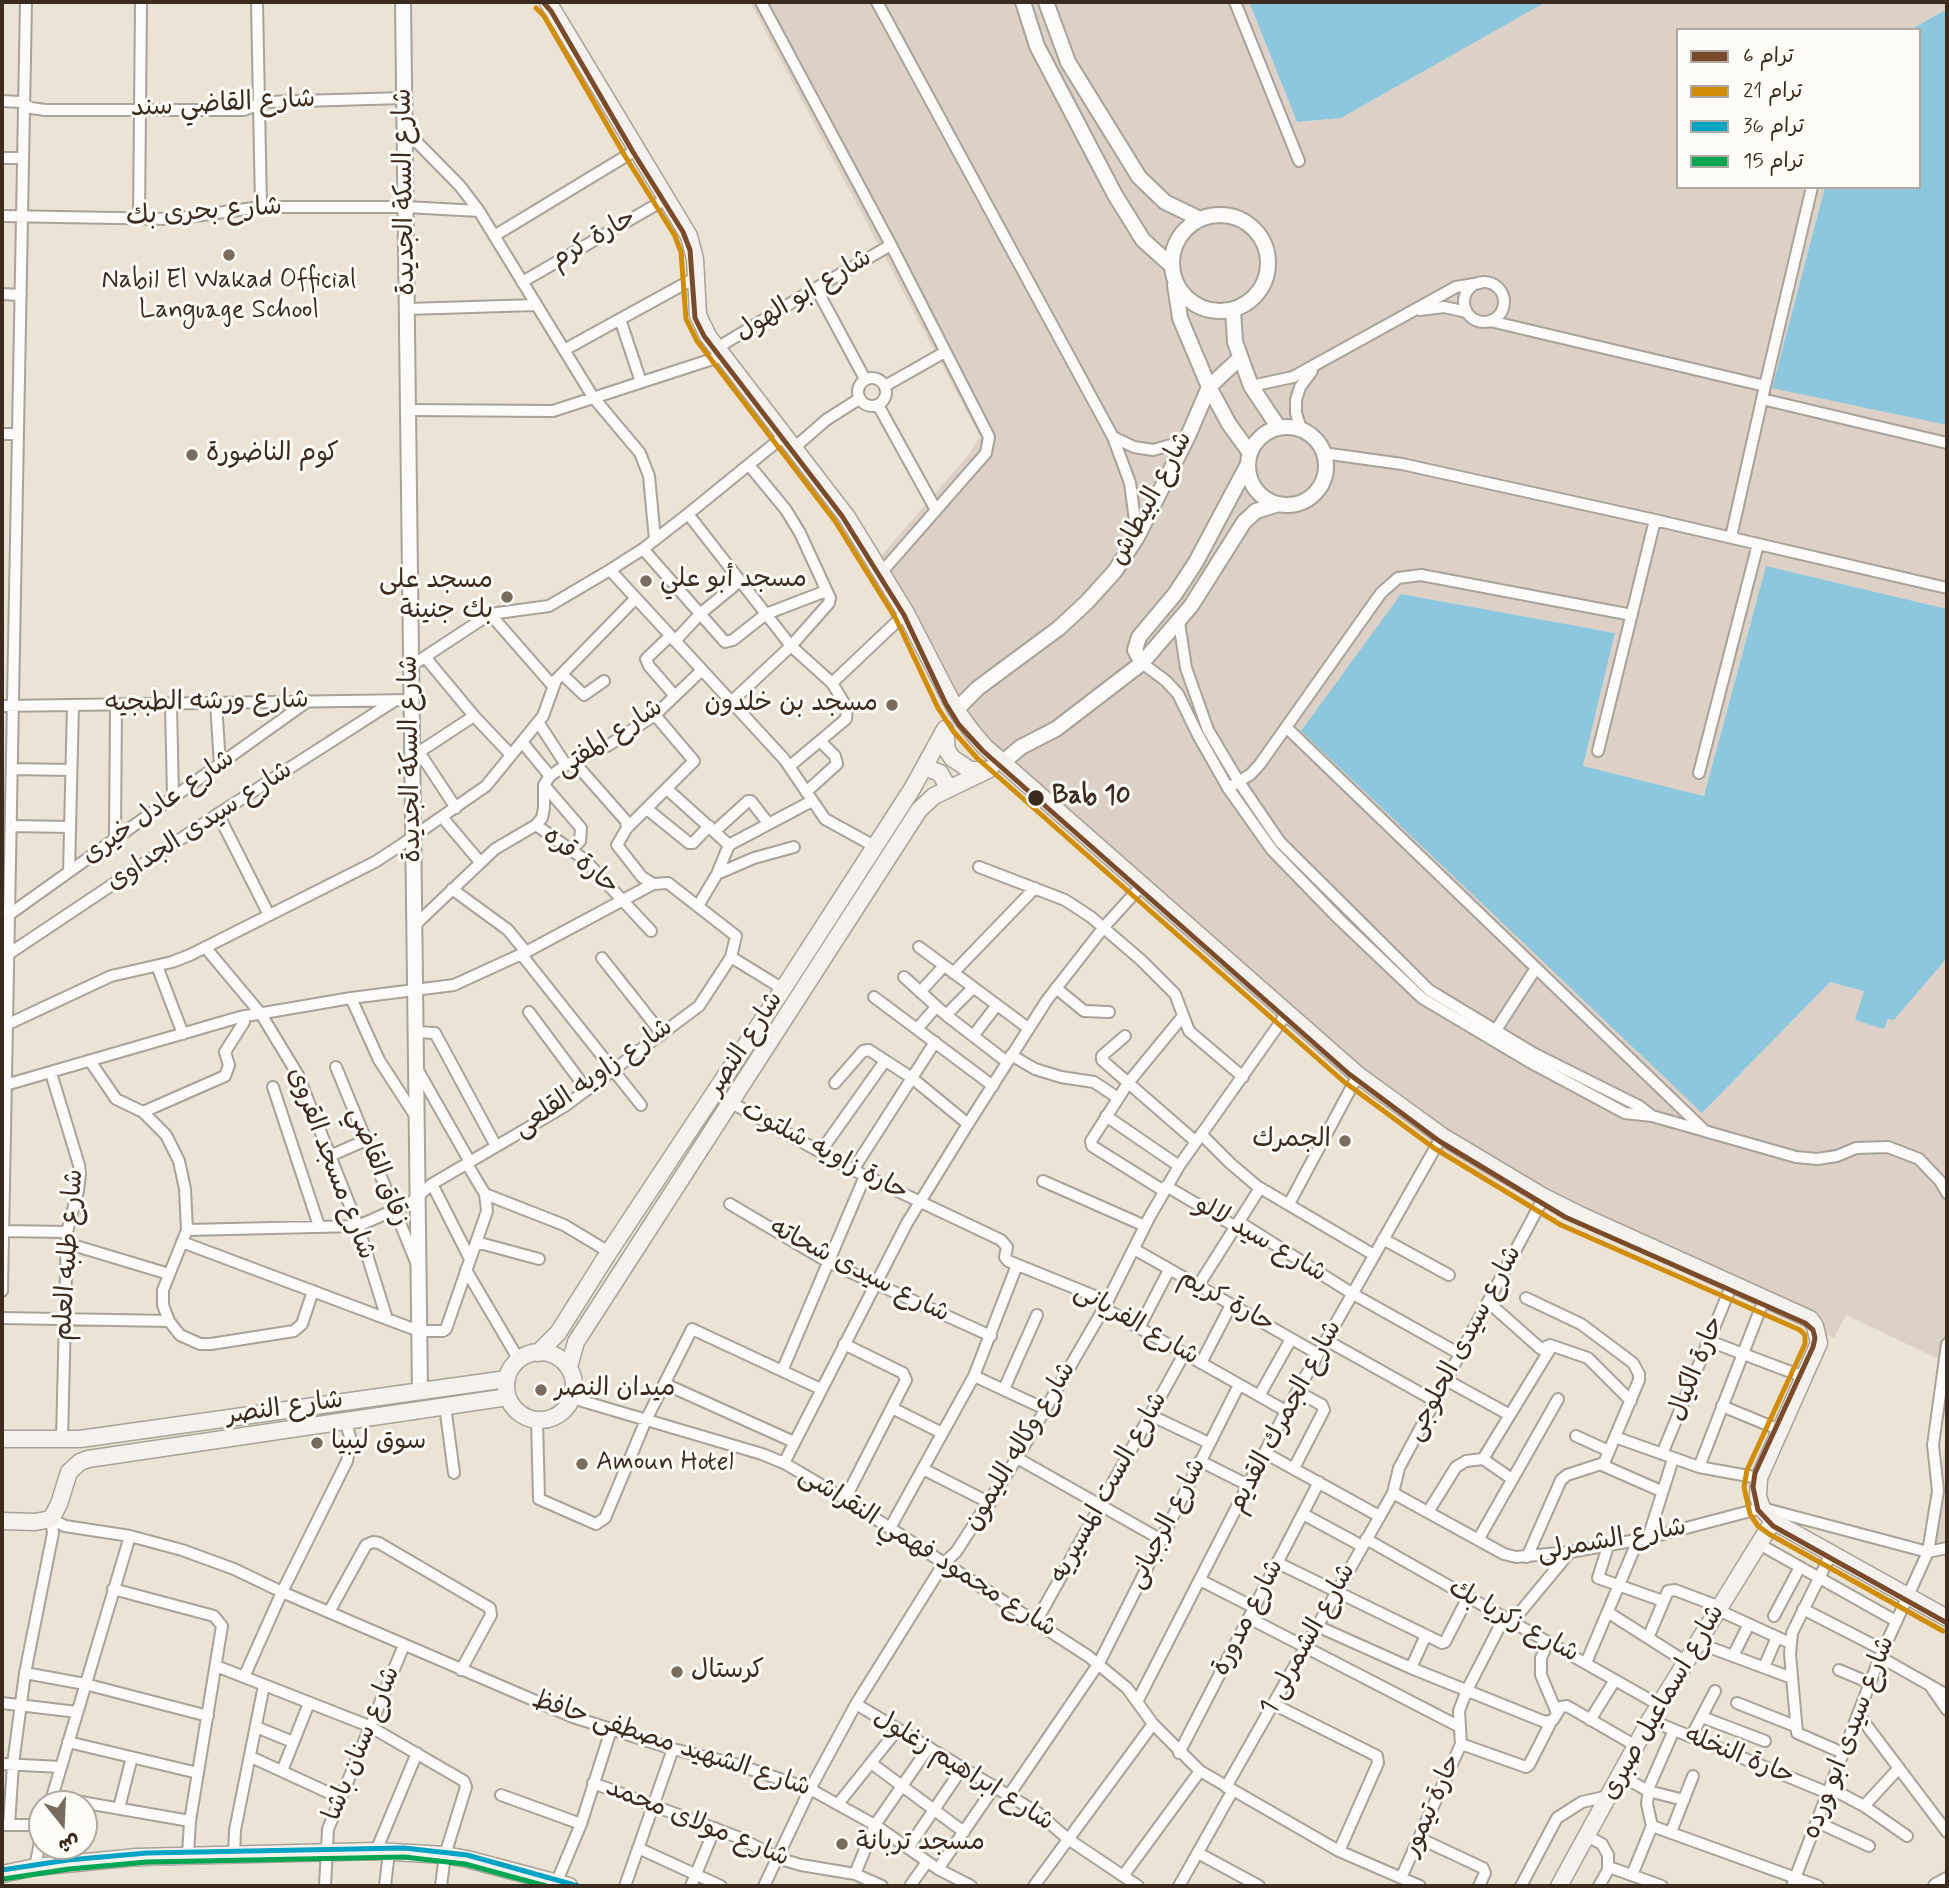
<!DOCTYPE html>
<meta charset="utf-8">
<style>
body{margin:0}
#map{position:relative;width:1949px;height:1888px;overflow:hidden;background:#ebe4d6;font-family:Mynerve,"Playpen Sans Arabic",sans-serif}
canvas{display:block}
.frame{position:absolute;inset:0;border:4px solid #3b2a1e;pointer-events:none}
.legend{position:absolute;left:1676px;top:28px;width:245px;height:161px;box-sizing:border-box;background:#fdfcf7;border:2px solid #afa8a0;margin:0;padding:9px 12px;list-style:none;font-size:21px;color:#3b2a1e}
.legend li{display:flex;align-items:center;gap:14px;height:35px}
.legend b{width:35px;border:2px solid #afa8a0}
.north{position:absolute;left:28px;top:1790px;width:70px;height:70px;box-sizing:border-box;background:#fdfcf7;border:2px solid #afa8a0;border-radius:50%;rotate:162deg;font-size:19px;font-weight:700;line-height:28px;text-align:center;color:#3b2a1e}
.north::after{content:'';display:block;margin:auto;width:24px;height:32px;background:#796b5e;clip-path:polygon(50% 0,100% 100%,50% 72%,0 100%)}
</style>
<div id="map">
<canvas width="1949" height="1888"></canvas>
<div class="frame"></div>
<ul class="legend">
<li><b style="height:9px;background:#7a4b2a"></b>ترام 6</li>
<li><b style="height:9px;background:#d18d06"></b>ترام 21</li>
<li><b style="height:9px;background:#03a3c5"></b>ترام 36</li>
<li><b style="height:9px;background:#00a651"></b>ترام 15</li>
</ul>
<div class="north">ش</div>
</div>
<script>
const ctx = document.querySelector('canvas').getContext('2d');
ctx.lineJoin = 'round';
function fillPath(path, color) { ctx.fillStyle = color; ctx.fill(path, 'evenodd'); }
const poly = rows => new Path2D(rows.map(r => 'M' + r).join(''));
function strokePath(path, color, width, dash) { ctx.strokeStyle = color; ctx.lineWidth = width; ctx.lineCap = dash ? 'butt' : 'round'; ctx.setLineDash(dash || []); ctx.stroke(path); }
function drawText(font, color, halo, rows, align = 'center') {
  ctx.font = font + ' Mynerve,"Playpen Sans Arabic",sans-serif'; ctx.lineWidth = 6; ctx.setLineDash([]); ctx.textBaseline = 'middle'; ctx.strokeStyle = halo; ctx.fillStyle = color; for (const [text, x, y, turn = 0] of rows) {
    ctx.save(); ctx.translate(x, y); ctx.rotate((+turn || 0) * Math.PI / 180); ctx.textAlign = isNaN(turn) ? turn : align; if (halo) ctx.strokeText(text, 0, 0); ctx.fillText(text, 0, 0); ctx.restore();
  }
}
fillPath(poly([
 [750,2,1249,2,1297,122,1341,118,1546,2,1947,2,1947,9,1910,30,1678,30,1678,187,1825,187,1772,387,1947,425,1947,609,1766,566,1704,796,1583,766,1615,633,1402,594,1702,1113,1830,982,1865,991,1889,1019,1894,1020,1947,958,1947,1363,1846,1315,1834,1338,1487,1176,1432,1142,984,750,874,564,970,453,980,437],
 [1947,1426,1947,1545,1932,1549]
]), '#dcd0c7');
fillPath(poly([
 [1249,2,1546,2,1341,118,1297,122],
 [1947,9,1947,425,1772,388,1825,187,1919,187,1919,30,1910,30],
 [1766,566,1947,609,1947,958,1894,1020,1888,1019,1884,1029,1855,1020,1864,991,1830,982,1702,1113,1301,731,1401,594,1615,633,1583,766,1704,796]
]), '#8cc7de');
const minor = poly([
 [257,2,261,207],
 [761,2,891,245,989,437,986,453,881,573],
 [877,2,1113,437,1130,483,1137,535],
 [1235,2,1299,161],
 [2,101,20,102,31,108,45,110,244,110,265,102,405,98],
 [405,130,460,186,479,211,593,397,640,453,649,476,655,540],
 [2,158,23,158],
 [2,216,173,219,261,207,406,207,479,211],
 [139,219,141,2],
 [494,236,636,150],
 [522,282,666,199],
 '1464 302a20 20 0 1 1 40 0a20 20 0 1 1-40 0Z',
 [816,288,865,379],
 [2,294,21,295],
 [407,309,536,305],
 [1420,310,1444,307,1467,312],
 [620,319,641,382],
 [1490,321,1765,386,1731,537],
 [717,348,816,288,891,245],
 [564,350,695,278],
 '858 392a14 14 0 1 1 28 0a14 14 0 1 1-28 0Z',
 [885,386,945,352],
 [1251,386,1293,377,1456,287,1480,283],
 [1765,386,1812,187],
 [1762,399,1947,443],
 [878,405,936,510],
 [408,410,553,411,722,356],
 [1301,429,1296,413,1296,400,1300,387,1312,371],
 [2,434,18,434],
 [1113,437,1134,447,1153,450,1171,445,1188,436],
 [794,448,826,420,859,399],
 [1323,453,1402,464,1655,520,1947,588],
 [688,514,791,646,832,683,847,708,846,719,790,766],
 [643,549,725,642,733,640,766,614,826,591],
 [610,570,784,759,825,819,874,846],
 [490,614,553,686],
 [1179,622,1186,668,1208,730,1239,782,1280,842,1429,990,1533,1053,1639,1106,1652,1116],
 [670,636,646,659,649,666,675,696],
 [675,641,700,614,740,581],
 [425,657,474,716,511,755],
 [1142,663,1166,681,1178,694,1198,735,1228,788,1272,850,1340,920,1422,998,1528,1061,1625,1113,1652,1116,1796,1157,1817,1159,1837,1156,1856,1148,1888,1147,1919,1159,1940,1181,1947,1193],
 [411,666,490,614,549,606,610,570,643,549,688,514,784,436],
 [562,674,584,695,604,681],
 [832,683,906,613],
 [731,702,791,646,829,603,830,598,800,533,786,510,749,465],
 [216,703,220,765],
 [171,704,173,797],
 [2,706,412,700],
 [538,722,566,765],
 [1286,727,1702,1128],
 [522,742,550,776],
 [1598,751,1655,520],
 [419,752,456,808],
 [413,756,474,716],
 [12,769,71,770],
 [1699,773,1758,544],
 [544,785,581,828,580,841,571,850],
 [1233,785,1251,774,1260,764,1381,593,1398,578,1421,575,1632,615],
 [667,789,729,845],
 [806,792,837,764,835,756,820,741],
 [647,809,689,843,693,843,709,826],
 [218,814,269,915],
 [442,817,480,862],
 [536,825,585,860,651,931],
 [11,826,70,827],
 [627,828,694,761,655,715],
 [715,831,748,801,751,801,768,823],
 [115,839,116,704],
 [979,867,1065,900,1091,917,1141,960,1175,994,1189,1031,1243,1077],
 [69,872,73,705],
 [717,874,729,845,812,801],
 [452,889,508,930,526,952],
 [698,906,717,874,754,858,794,847],
 [2,913,10,914,308,701],
 [414,926,495,849,536,825,542,818,544,808,544,785,550,776,566,765,609,745,655,715,702,670],
 [205,947,261,1014,298,1075,358,1226,387,1319],
 [919,947,1028,1028],
 [521,954,641,1105],
 [4,957,218,814,394,701],
 [731,957,783,989],
 [602,958,662,1034],
 [157,966,183,1034],
 [953,973,1035,888],
 [904,977,946,1015,1007,1062],
 [1056,988,1084,1011,1109,1012],
 [920,992,944,966],
 [874,997,993,1086],
 [351,998,379,1060,416,1117],
 [529,1012,587,1090],
 [946,1015,973,988],
 [4,1026,111,976,172,962,190,955,375,862,401,845,486,786,543,716,556,680,636,598],
 [917,1029,936,1007],
 [1496,1030,1536,968],
 [415,1032,435,1033,496,1146],
 [973,1036,997,1005],
 [1125,1036,1102,1056,1102,1060,1195,1141],
 [1011,1055,1035,1069,1061,1077,1094,1082,1118,1098],
 [90,1061,116,1099,143,1112,166,1135,179,1161,185,1189,187,1230,163,1290,163,1305,169,1321,180,1335,200,1344,211,1344,294,1331,302,1324,313,1291],
 [336,1067,416,1262],
 [416,1067,470,1162],
 [51,1073,79,1165,80,1174,78,1191,67,1232,62,1440],
 [835,1083,863,1051,869,1050,912,1078,968,1124],
 [2,1086,240,1017,351,998,454,985,526,952,653,884],
 [273,1087,319,1226],
 [730,1102,853,1170,1001,1240,1007,1247,1005,1257,1008,1261,1097,1297,1104,1308,1286,1411],
 [143,1112,225,1076,229,1065,225,1052,244,1022,244,1016],
 [1106,1116,1179,1166],
 [1201,1134,1230,1163,1257,1186,1374,1255],
 [821,1151,885,1061],
 [330,1156,366,1140],
 [853,1170,935,1042],
 [1043,1181,1145,1226],
 [432,1184,470,1259],
 [1166,1186,1231,1224,1244,1225,1353,1294,1460,1354],
 [1164,1191,1092,1146,1091,1141,1128,1083,1183,1016],
 [485,1194,564,1225,609,1252],
 [730,1204,828,1262,991,1336],
 [1289,1204,1358,1075],
 [187,1230,358,1226,410,1203,432,1184,565,1106,699,1006,731,957,736,936,668,883,653,884,642,877,617,845,627,828,626,821,574,762],
 [3,1231,67,1232],
 [1383,1239,1449,1275],
 [182,1242,419,1331,443,1331,446,1329,487,1211,485,1194,467,1164],
 [476,1242,539,1259],
 [66,1243,169,1274],
 [1134,1249,1318,1354],
 [466,1270,519,1360],
 [1198,1286,1260,1188],
 [2,1291,26,2],
 [1526,1298,1581,1324,1633,1363,1639,1374,1639,1380,1604,1463,1567,1475,1561,1480,1527,1557],
 [1488,1302,1541,1349,1550,1345,1588,1358,1631,1401],
 [2,1318,169,1321],
 [1139,1328,1169,1270],
 [1326,1340,1435,1401],
 [1709,1341,1804,1377],
 [844,1344,903,1373,906,1380,845,1499],
 [1201,1363,1231,1305],
 [782,1371,865,1176],
 [974,1376,1045,1409],
 [1446,1380,1510,1415],
 [665,1384,794,1442],
 [1004,1389,1037,1315],
 [1259,1396,1291,1339],
 [572,1398,762,1454,784,1463,845,1499,1088,1656,1127,1688,1153,1724,1200,1771,1339,1851,1420,1886],
 [445,1406,454,1473],
 [1722,1406,1780,1430],
 [892,1408,942,1433],
 [1150,1415,1209,1443],
 [537,1420,539,1499,596,1524,605,1518,646,1420,692,1329,821,1389],
 [1576,1436,1609,1451],
 [1615,1437,1699,1467,1759,1478],
 [1265,1453,1379,1516],
 [1662,1454,1732,1284],
 [1017,1458,1160,1539],
 [1483,1459,1512,1479],
 [1200,1461,1248,1485],
 [784,1463,907,1223,968,1124,1047,1000,1104,927,1143,884],
 [1602,1465,1661,1491],
 [1699,1467,1765,1297],
 [1294,1468,1324,1410,1322,1405,1298,1392],
 [923,1469,990,1503],
 [1393,1493,1504,1554,1516,1557,1570,1552,1648,1538,1762,1508,1928,1552,1947,1548],
 [1428,1512,1456,1467,1466,1461,1483,1459,1552,1346],
 [1303,1514,1362,1546],
 [51,1519,65,1526,130,1536,182,1550,234,1569,282,1592,573,1717,673,1749,735,1764,810,1789,875,1825,938,1869,971,1886],
 [890,1528,974,1376,1017,1265],
 [1648,1538,1673,1459],
 [1366,1539,1659,1705],
 [1478,1540,1558,1399],
 [1759,1544,1896,1621],
 [1608,1546,1598,1578,1663,1601],
 [1831,1554,1792,1633,1790,1654,1797,1733,1843,1753],
 [1278,1563,1442,1643,1445,1642,1468,1597],
 [1200,1580,1255,1608],
 [113,1589,214,1616,222,1626,190,1821,188,1855],
 [1803,1609,1883,1650],
 [1718,1610,1790,1643],
 [329,1612,366,1545,373,1542,379,1543,490,1608,491,1615,461,1670],
 [1609,1613,1686,1662],
 [1774,1616,1800,1567],
 [1249,1618,1460,1727],
 [1036,1622,1184,1354],
 [1512,1622,1570,1552],
 [1317,1626,1411,1668,1545,1722,1553,1720,1561,1707,1567,1706,1636,1746],
 [1648,1638,1668,1591,1675,1590,1720,1607],
 [1548,1642,1541,1658,1541,1675,1557,1713],
 [1698,1643,1792,1678],
 [1733,1656,1749,1624],
 [1880,1657,1947,1695],
 [1586,1663,1638,1540],
 [216,1666,369,1726,464,1781,466,1787,445,1855,441,1886],
 [1764,1667,1777,1637],
 [1411,1668,1426,1635],
 [1839,1670,1870,1683],
 [25,1673,85,1684,208,1716],
 [244,1677,282,1592,347,1461,351,1440,345,1420],
 [1931,1687,1947,1710],
 [1137,1702,1286,1411,1442,1136],
 [2,1703,77,1712],
 [1737,1703,1795,1726],
 [856,1704,1038,1813,1068,1839,1138,1886],
 [1273,1704,1377,1756,1378,1763,1339,1851],
 [1858,1714,1947,1832],
 [1702,1717,1765,1741],
 [1590,1720,1615,1680],
 [1650,1720,1828,1793],
 [256,1727,293,1742],
 [1691,1737,1715,1691],
 [68,1742,198,1773],
 [1461,1744,1526,1767,1529,1765,1551,1722],
 [1179,1753,1319,1482],
 [251,1757,340,1798],
 [871,1763,964,1832],
 [2,1764,61,1767],
 [282,1771,309,1703],
 [1620,1775,1648,1791,1684,1800],
 [593,1783,740,1838,777,1858,801,1865,855,1874,882,1886],
 [1226,1787,1393,1493,1399,1468,1544,1197],
 [1830,1788,1864,1806,1907,1836],
 [501,1795,581,1824],
 [1009,1795,1099,1663,1239,1385],
 [52,1797,190,1821],
 [50,1804,130,1536],
 [838,1804,898,1729],
 [1864,1806,1899,1768],
 [119,1808,132,1757],
 [1817,1822,1869,1846],
 [5,1825,42,1825],
 [9,1825,13,1764,25,1673,53,1533,51,1519],
 [1652,1826,1818,1886],
 [1671,1832,1693,1776],
 [1587,1836,1602,1844,1608,1855,1608,1870,1599,1886],
 [1419,1838,1483,1868,1485,1873,1479,1886],
 [638,1848,721,1886],
 [908,1848,963,1767],
 [376,1851,417,1753],
 [1198,1853,1259,1886],
 [234,1855,235,1830,264,1685],
 [35,1867,42,1832],
 [1609,1867,1662,1886],
 [938,1869,995,1786],
 [855,1874,875,1825,929,1747],
 [1632,1875,1652,1826,1647,1804,1649,1787,1674,1730],
 [1123,1876,1200,1771],
 [1401,1878,1461,1744,1459,1711,1467,1690,1504,1618],
 [325,1886,328,1829,404,1645],
 [385,1886,389,1852],
 [555,1886,581,1824,611,1730],
 [625,1886,673,1749],
 [691,1886,715,1828],
 [764,1886,810,1789,856,1704,944,1563,956,1552,1017,1458,1104,1308,1149,1218,1179,1166,1287,1013],
 [910,1886,927,1862],
 [1034,1886,1153,1724],
 [1179,1886,1233,1790],
 [1521,1886,1557,1818,1582,1802,1609,1796],
 [1792,1886,1880,1657,1928,1552,1938,1491,1933,1445,1947,1344]
]);
const tertiary = poly([
 [403,2,420,1391],
 [1023,2,1037,46,1115,195,1143,240,1172,266],
 [1046,2,1068,62,1139,177,1165,202,1200,219],
 '1172 263a48 48 0 1 1 96 0a48 48 0 1 1-96 0Z',
 [1175,285,1180,318,1209,387,1229,424,1250,453],
 [1233,310,1235,342,1251,386,1279,428],
 '1248 466a39 39 0 1 1 78 0a39 39 0 1 1-78 0Z',
 [1142,663,1135,650,1139,637,1175,594,1196,562,1247,466],
 [956,710,978,688,1059,628,1087,602,1115,571,1137,537,1188,436,1209,387,1240,358],
 [1003,762,1021,747,1056,729,1142,663,1191,606,1244,522,1256,511,1279,504],
 [1936,1886,1947,1880]
]);
const secondary = poly([
 [548,2,689,236,695,259,698,315,708,336,847,517,906,613,956,710,973,733,985,747,1358,1075,1442,1136,1544,1197,1578,1214,1810,1319,1815,1326,1819,1343,1759,1478,1758,1497,1762,1508,1773,1521,1947,1618],
 [945,730,947,750,952,758,970,770,986,770],
 [924,767,940,773,949,789],
 '506 1386a34 34 0 1 1 68 0a34 34 0 1 1-68 0Z',
 [538,1353,558,1333,609,1252,783,989,912,789,945,729],
 [569,1367,576,1342,919,810,934,796,990,769],
 [2,1439,80,1439,507,1379],
 [2,1521,35,1522,51,1519,59,1504,69,1472,80,1462,88,1459,508,1397],
 [2,1874,35,1867,137,1857,376,1851,445,1855,467,1859,569,1886],
 [1559,1886,1650,1720,1773,1521]
]);
strokePath(minor, '#a8a298', 14);
strokePath(tertiary, '#a8a298', 18);
strokePath(secondary, '#a8a298', 19);
strokePath(minor, '#fcfbf9', 10);
strokePath(tertiary, '#fcfbf9', 14);
strokePath(secondary, '#f5f2ee', 16);
strokePath(poly([
 [2,1879,39,1873,124,1866,404,1857,465,1863,549,1886]
]), '#b6b4b0', 2);
strokePath(poly([
 [543,2,551,11,633,152,683,232,690,250,695,318,704,336,842,516,904,615,946,704,959,725,983,751,1349,1074,1439,1141,1565,1217,1805,1323,1813,1330,1815,1338,1813,1347,1755,1473,1753,1487,1758,1510,1773,1526,1947,1623]
]), '#7a4b2a', 5);
strokePath(poly([
 [536,8,544,16,625,156,675,236,681,252,686,319,697,341,835,521,896,619,938,708,953,731,977,758,1343,1081,1434,1148,1561,1225,1800,1330,1805,1335,1805,1344,1747,1470,1744,1487,1750,1514,1758,1526,1769,1534,1943,1631]
]), '#d18d06', 5);
strokePath(poly([
 [2,1870,68,1860,147,1853,404,1848,467,1855,578,1886]
]), '#03a3c5', 5);
strokePath(poly([
 [3,1879,69,1869,147,1862,404,1857,465,1864,546,1886]
]), '#00a651', 5);
for (const [x, y, r, color] of [
 [229,255,7,"#796b5e"],
 [192,455,7,"#796b5e"],
 [646,581,7,"#796b5e"],
 [507,597,7,"#796b5e"],
 [892,705,7,"#796b5e"],
 [1036,798,9,"#3b2a1e"],
 [1345,1141,7,"#796b5e"],
 [541,1390,7,"#796b5e"],
 [317,1443,7,"#796b5e"],
 [582,1464,7,"#796b5e"],
 [677,1672,7,"#796b5e"],
 [842,1844,7,"#796b5e"]
]) { const dot = new Path2D(); dot.arc(x, y, r, 0, 2 * Math.PI); ctx.fillStyle = color; ctx.fill(dot); strokePath(dot, '#fdfcf7', 2.5); }
drawText('26px', '#3b2a1e', '#fdfcf7', [
 ["شارع القاضي سند",223,105,-3],
 ["شارع السكة الجديدة",406,192,-91],
 ["شارع بحرى بك",204,213,-4],
 ["حارة كرم",594,240,-30],
 ["شارع ابو الهول",804,296,-31],
 ["شارع البيطاش",1152,499,-62],
 ["شارع ورشه الطبجيه",207,703,-1],
 ["شارع المفتى",610,739,-33],
 ["شارع السكة الجديدة",412,759,-91],
 ["شارع عادل خيرى",159,808,-35],
 ["شارع سيدى الجداوى",200,827,-33],
 ["حارة قره",580,862,40],
 ["شارع النصر",746,1044,-57],
 ["شارع زاويه القلعى",594,1079,-35],
 ["حارة زاويه شلتوت",824,1152,28],
 ["شارع مسجد القروى",330,1164,69],
 ["زقاق القاضي",377,1167,68],
 ["شارع سيد لالو",1260,1240,30],
 ["شارع طلبه العلم",70,1255,-86],
 ["شارع سيدى شحاته",859,1272,27],
 ["حارة كريم",1226,1302,29],
 ["شارع الفريانى",1136,1325,30],
 ["شارع سيدى الحلوجى",1465,1344,-62],
 ["حارة الكيال",1697,1369,-68],
 ["شارع النصر",285,1409,-8],
 ["شارع الجمرك القديم",1286,1417,-62],
 ["شارع وكاله الليمون",1021,1447,-59],
 ["شارع الست المسيريه",1110,1488,-61],
 ["شارع الرجبانى",1168,1524,-63],
 ["شارع الشمرلى",1612,1541,-10],
 ["شارع محمود فهمي النقراشى",927,1553,32],
 ["شارع مدورة",1249,1618,-63],
 ["شارع زكريا بك",1513,1622,29],
 ["شارع الشمرلى 1",1309,1640,-61],
 ["شارع اسماعيل صبرى",1664,1703,-60],
 ["شارع سيدى ابو ورده",1850,1738,-69],
 ["شارع سنان باشا",363,1744,-68],
 ["شارع الشهيد مصطفى حافظ",671,1745,18],
 ["حارة النخله",1739,1757,22],
 ["شارع ابراهيم زغلول",963,1771,32],
 ["حارة تيمور",1433,1806,-66],
 ["شارع مولاى محمد",697,1824,22]
]);
drawText('26px', '#3b2a1e', '#fdfcf7', [
 ["Nabil El Wakad Official",229,282,"center"],
 ["Language School",229,312,"center"],
 ["كوم الناضورة",206,455],
 ["مسجد أبو علي",660,581],
 ["مسجد على",493,582,"right"],
 ["بك جنينة",493,612,"right"],
 ["مسجد بن خلدون",878,705,"right"],
 ["الجمرك",1331,1141,"right"],
 ["ميدان النصر",555,1390],
 ["سوق ليبيا",331,1443],
 ["Amoun Hotel",596,1464],
 ["كرستال",691,1672],
 ["مسجد تربانة",856,1844]
], 'left');
drawText('bold 26px', '#3b2a1e', '#fdfcf7', [
 ["Bab 10",1052,798]
], 'left');
</script>
